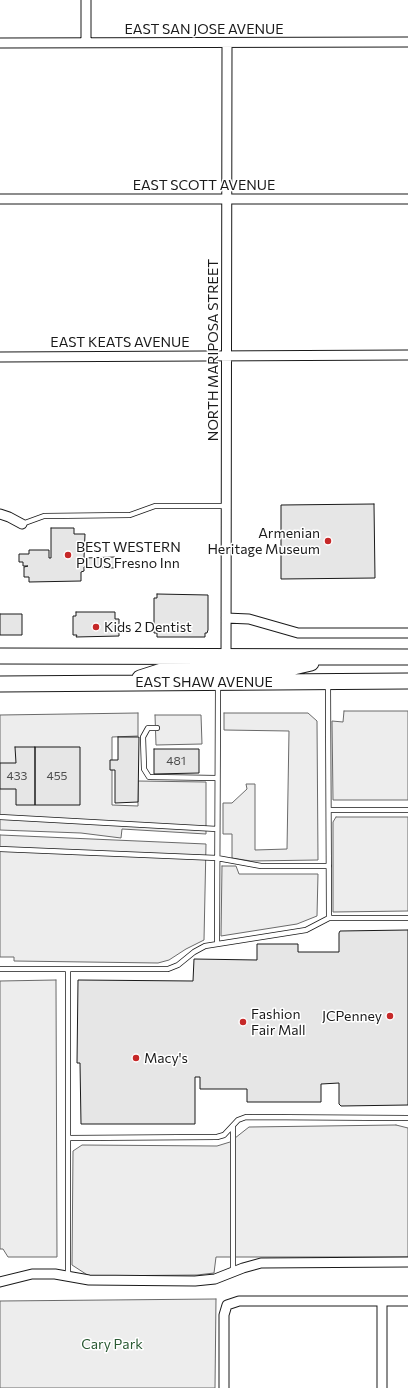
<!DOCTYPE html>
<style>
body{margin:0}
canvas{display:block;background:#fff}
</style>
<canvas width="408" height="1388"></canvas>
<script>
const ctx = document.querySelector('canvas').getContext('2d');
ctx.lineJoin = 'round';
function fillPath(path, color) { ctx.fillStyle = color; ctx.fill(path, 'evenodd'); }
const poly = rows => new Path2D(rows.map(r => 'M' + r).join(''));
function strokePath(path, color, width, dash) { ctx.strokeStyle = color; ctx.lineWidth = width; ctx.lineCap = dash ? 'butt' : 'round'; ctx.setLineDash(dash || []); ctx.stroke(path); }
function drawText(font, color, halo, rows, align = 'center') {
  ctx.font = font + ' Commissioner,sans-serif'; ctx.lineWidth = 3; ctx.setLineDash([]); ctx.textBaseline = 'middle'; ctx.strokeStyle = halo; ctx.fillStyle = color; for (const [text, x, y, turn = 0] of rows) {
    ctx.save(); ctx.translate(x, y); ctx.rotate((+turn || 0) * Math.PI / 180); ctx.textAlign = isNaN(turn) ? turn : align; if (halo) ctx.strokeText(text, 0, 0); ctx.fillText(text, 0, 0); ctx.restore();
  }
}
const built = poly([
 [344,711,408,711,408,800,333,800,332,721,343,722,344,711],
 [138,713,138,736,112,737,112,805,138,806,138,781,206,782,206,834,122,829,121,838,81,833,0,830,0,715,138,713],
 [224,713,308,713,317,721,318,860,251,861,232,858,232,834,223,834,223,803,232,803,247,789,246,784,255,784,255,850,287,849,289,731,224,730,224,713],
 [155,715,201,715,202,744,156,745,155,715],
 [336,817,408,817,408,911,333,912,333,822,336,817],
 [0,835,206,844,204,940,186,949,169,960,158,963,14,961,14,957,0,957,0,835],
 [222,866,236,866,239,874,318,874,317,916,297,924,221,936,222,866],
 [56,980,57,1257,8,1257,3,1249,0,1249,0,981,56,980],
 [396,1125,408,1128,408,1257,216,1257,214,1273,197,1275,89,1276,72,1265,73,1151,82,1145,217,1146,230,1142,249,1127,396,1125],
 [216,1299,215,1388,0,1388,0,1301,216,1299]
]);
fillPath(built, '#ededed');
strokePath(built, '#6a6a6a', 1);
const building = poly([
 [374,504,375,578,281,579,281,505,374,504],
 [51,528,74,528,74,534,85,534,84,558,115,557,115,568,84,567,84,571,81,572,81,581,29,582,29,577,24,577,24,567,28,566,23,566,23,562,19,562,19,554,29,554,29,550,49,550,49,558,51,558,51,528],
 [157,594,208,595,208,630,207,633,205,633,205,637,157,637,157,633,154,633,154,598,157,598,157,594],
 [76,612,115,612,115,619,119,619,119,636,76,637,77,635,73,635,73,616,76,616,76,612],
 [0,614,22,614,22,635,0,635,0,614],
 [118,737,139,737,138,802,115,803,115,770,110,770,110,760,118,760,118,737],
 [15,747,35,747,35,805,16,805,16,789,0,789,0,763,16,763,15,747],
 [35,747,80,747,80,805,35,805,35,747],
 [154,749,199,749,199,773,154,774,154,749],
 [408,930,408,1105,341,1106,339,1104,339,1083,321,1084,321,1102,247,1102,247,1089,200,1089,200,1077,195,1077,195,1124,81,1124,80,1063,77,1063,78,980,193,981,194,959,257,960,257,944,298,944,298,952,339,952,339,933,340,931,408,930]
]);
fillPath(building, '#e6e6e6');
strokePath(building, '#1a1a1a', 1);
const lane = poly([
 [22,524,44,516,130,515,155,506,227,506],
 [328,684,329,918],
 [157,728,148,728,143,737,144,769,149,777,217,778],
 [329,810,408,810],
 [0,817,217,829],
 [0,849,217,858,261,866,329,866],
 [217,943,218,685],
 [0,969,168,969,178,965,194,952,205,946,306,930,329,918,408,918],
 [68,1138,217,1137,224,1135,238,1120,246,1117,408,1118],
 [233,1272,233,1127],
 [68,1276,68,969]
]);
const street = poly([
 [0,43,408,42],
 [86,43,86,0],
 [0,199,408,199],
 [0,357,408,355],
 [0,514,9,517,22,524],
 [226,618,249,619,298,633,408,633],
 [226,657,227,44],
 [0,1282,32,1274,55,1274,89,1280,195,1281,215,1279,243,1268,261,1263,408,1262],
 [382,1301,382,1388],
 [224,1388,224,1315,227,1305,239,1301,408,1301]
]);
const primary = poly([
 [0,656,408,657],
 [140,678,165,670,216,669,221,667,226,657],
 [218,682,223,675,235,670,285,669,311,663],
 [0,684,408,681]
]);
strokePath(lane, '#1a1a1a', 6);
strokePath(street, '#1a1a1a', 11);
strokePath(primary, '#1a1a1a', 17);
strokePath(lane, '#fff', 4.5);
strokePath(street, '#fff', 9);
strokePath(primary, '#fff', 15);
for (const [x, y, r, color] of [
 [328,541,4,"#c62828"],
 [68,555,4,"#c62828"],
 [96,627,4,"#c62828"],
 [390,1016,4,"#c62828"],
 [243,1022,4,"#c62828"],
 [136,1058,4,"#c62828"]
]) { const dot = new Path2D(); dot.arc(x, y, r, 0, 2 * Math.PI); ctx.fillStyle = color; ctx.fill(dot); strokePath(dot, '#fff', 1.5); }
drawText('12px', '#4d4d4d', null, [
 ["481",176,761],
 ["433",17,776],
 ["455",57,776]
]);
drawText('14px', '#1a1a1a', '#fff', [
 ["EAST SAN JOSE AVENUE",204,29],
 ["EAST SCOTT AVENUE",204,185],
 ["EAST KEATS AVENUE",120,342],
 ["NORTH MARIPOSA STREET",213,350,-90],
 ["EAST SHAW AVENUE",204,682]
]);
drawText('14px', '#1a1a1a', '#fff', [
 ["Armenian",320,533,"right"],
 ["Heritage Museum",320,549,"right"],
 ["BEST WESTERN",76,547],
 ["PLUS Fresno Inn",76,563],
 ["Kids 2 Dentist",104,627],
 ["Fashion",251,1014],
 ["Fair Mall",251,1030],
 ["JCPenney",382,1016,"right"],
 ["Macy's",144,1058]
], 'left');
drawText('14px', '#2b5a34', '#fff', [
 ["Cary Park",112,1344]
]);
</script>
